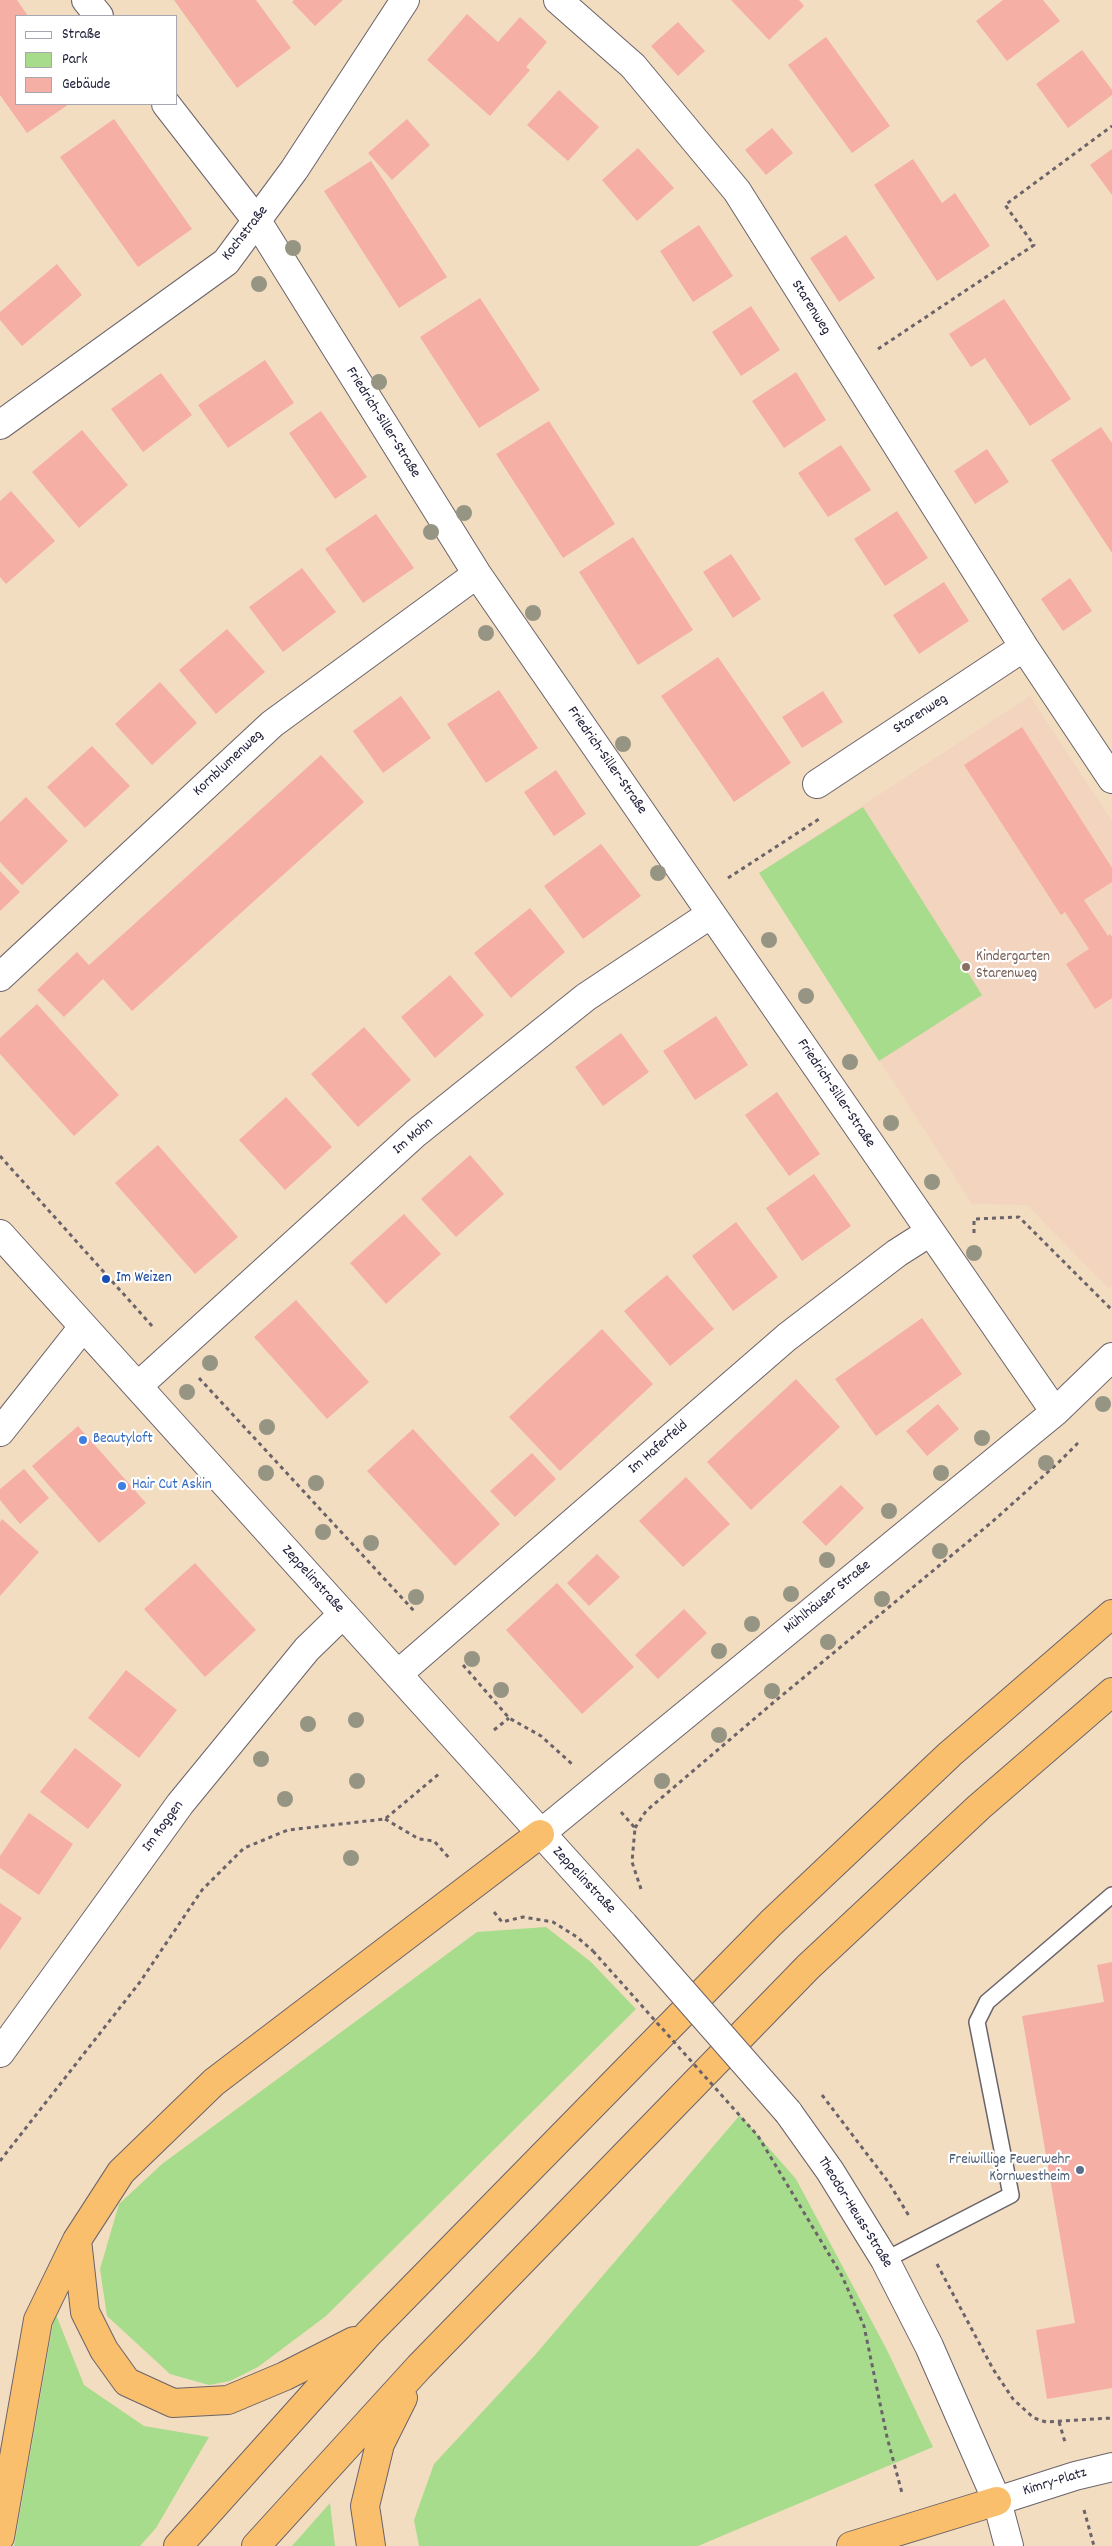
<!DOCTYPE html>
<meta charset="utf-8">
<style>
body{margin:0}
#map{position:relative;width:1112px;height:2546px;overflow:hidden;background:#f3ddc0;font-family:Dekko,sans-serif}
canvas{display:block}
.legend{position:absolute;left:15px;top:15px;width:162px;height:90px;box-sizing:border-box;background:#fff;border:1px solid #a7a7b1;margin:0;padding:6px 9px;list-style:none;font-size:15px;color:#22223b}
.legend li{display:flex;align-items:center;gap:10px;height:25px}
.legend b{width:25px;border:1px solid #a7a7b1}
</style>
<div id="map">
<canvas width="1112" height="2546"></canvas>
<ul class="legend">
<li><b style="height:6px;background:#fff"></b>Straße</li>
<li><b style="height:14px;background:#a7dc8c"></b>Park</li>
<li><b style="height:14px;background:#f5afa4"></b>Gebäude</li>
</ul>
</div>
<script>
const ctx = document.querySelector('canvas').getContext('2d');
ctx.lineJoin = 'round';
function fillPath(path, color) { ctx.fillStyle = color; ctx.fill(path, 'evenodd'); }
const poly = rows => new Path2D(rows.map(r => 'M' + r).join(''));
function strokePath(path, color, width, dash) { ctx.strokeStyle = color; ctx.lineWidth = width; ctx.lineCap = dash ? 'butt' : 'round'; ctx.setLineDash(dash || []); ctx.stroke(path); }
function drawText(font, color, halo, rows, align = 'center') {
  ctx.font = font + ' Dekko,sans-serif'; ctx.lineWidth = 4.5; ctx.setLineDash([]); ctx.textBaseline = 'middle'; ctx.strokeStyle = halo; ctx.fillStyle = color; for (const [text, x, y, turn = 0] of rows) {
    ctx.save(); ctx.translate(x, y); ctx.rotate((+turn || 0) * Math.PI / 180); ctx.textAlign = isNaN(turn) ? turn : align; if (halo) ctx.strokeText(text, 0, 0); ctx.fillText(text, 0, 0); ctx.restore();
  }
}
fillPath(poly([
 [1030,696,1112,821,1112,1285,1109,1289,1027,1205,972,1204,759,873]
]), '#f3d4bf');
fillPath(poly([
 [863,807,982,995,879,1061,759,873],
 [546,1927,591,1962,636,2009,326,2316,258,2367,230,2381,209,2385,170,2374,107,2316,100,2269,119,2204,162,2164,477,1932],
 [740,2115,796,2179,887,2350,933,2447,698,2546,419,2546,414,2520,434,2464,535,2355],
 [55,2312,84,2385,144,2426,209,2437,156,2528,140,2546,14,2546],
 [330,2503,335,2546,292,2546]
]), '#a7dc8c');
fillPath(poly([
 [0,0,17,0,28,16,16,16,16,104,69,104,27,133,0,95],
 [174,0,256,0,291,48,237,88],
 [294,0,343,0,315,26,292,2],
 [731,0,799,0,804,6,769,40],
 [1003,0,1043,0,1060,21,1007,61,976,21],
 [467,14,498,42,520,17,547,42,526,67,530,70,490,116,427,60],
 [678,22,705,51,678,76,651,46],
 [826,37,890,126,852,153,788,65],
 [1082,50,1112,90,1112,95,1068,128,1036,84],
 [559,90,599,127,568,161,527,125],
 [114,119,192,229,138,267,60,157],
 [407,119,430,145,392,180,368,153],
 [772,128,793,153,766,175,745,150],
 [638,148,674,188,637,221,602,180],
 [1112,149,1112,195,1090,165],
 [913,159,942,203,955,193,990,246,937,281,874,185],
 [371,161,447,277,399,308,324,191],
 [699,225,733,276,693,302,660,251],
 [846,235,875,278,839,302,810,258],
 [57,264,82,295,22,346,0,320,0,312],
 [480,298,540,390,479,428,420,337],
 [1004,299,1071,399,1030,426,985,358,971,367,949,334],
 [751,306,780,350,741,376,712,332],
 [265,360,294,403,228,448,198,405],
 [796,372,826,420,784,448,752,401],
 [161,373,192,415,143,452,111,409],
 [321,411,367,477,335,499,289,433],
 [549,421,615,524,563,558,496,454],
 [1101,427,1112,443,1112,553,1051,460],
 [82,430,128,485,79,528,32,472],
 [841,445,871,490,828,517,798,473],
 [987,449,1009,482,975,504,954,471],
 [11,491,55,541,6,584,0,577,0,501],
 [897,511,928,558,885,586,854,539],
 [376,514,414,568,363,603,325,549],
 [633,537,693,630,638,665,579,572],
 [731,554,761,599,733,618,703,572],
 [302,568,336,612,283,652,249,607],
 [1070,578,1092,611,1063,631,1041,599],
 [944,582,969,621,919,654,893,615],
 [227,629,265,672,216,714,179,670],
 [718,657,791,763,734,802,661,696],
 [160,682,197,723,152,765,115,724],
 [499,690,538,748,486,783,447,724],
 [823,691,843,722,802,748,782,717],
 [401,696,431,738,383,773,353,731],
 [1022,727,1112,868,1112,882,1084,900,1108,936,1110,934,1112,937,1112,998,1095,1009,1066,964,1089,949,1065,912,1061,915,964,765],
 [92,746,130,786,85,828,47,787],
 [321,755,364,802,132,1011,103,979,64,1017,37,990,77,952,89,965],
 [556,770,586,814,554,836,524,792],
 [26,797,68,841,22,885,0,862,0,822],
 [601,844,641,896,583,939,544,886],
 [0,871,20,892,0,911],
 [530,908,565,952,511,998,474,953],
 [450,975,484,1015,435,1058,401,1017],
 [37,1004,119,1095,74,1136,0,1054,0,1038],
 [716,1016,748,1065,695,1100,663,1051],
 [364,1027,411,1080,358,1127,311,1074],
 [621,1033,649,1072,603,1106,575,1067],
 [777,1092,820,1154,789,1176,745,1115],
 [286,1097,332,1147,285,1190,239,1140],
 [158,1145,238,1237,195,1274,115,1183],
 [470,1155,504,1194,456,1237,421,1199],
 [814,1174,851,1226,802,1261,766,1208],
 [404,1214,441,1254,386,1304,350,1263],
 [736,1222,778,1277,733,1311,692,1256],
 [667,1275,714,1329,670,1366,624,1311],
 [296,1300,369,1382,327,1419,254,1337],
 [922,1318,962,1374,876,1436,835,1379],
 [602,1329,653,1384,560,1471,509,1417],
 [796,1379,840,1427,751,1510,707,1462],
 [938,1404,959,1429,927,1456,906,1431],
 [78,1426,146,1503,99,1543,32,1466],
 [413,1429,500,1524,455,1566,367,1471],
 [532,1453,556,1479,515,1517,490,1491],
 [24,1469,49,1498,20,1524,0,1500,0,1489],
 [686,1477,730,1524,683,1567,639,1521],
 [841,1485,864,1508,826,1546,802,1522],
 [2,1519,39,1552,0,1596,0,1522],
 [597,1554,620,1577,589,1606,567,1583],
 [195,1563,256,1630,205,1677,144,1609],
 [557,1583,634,1667,582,1714,506,1630],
 [684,1609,707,1633,658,1679,635,1655],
 [126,1670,177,1710,139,1758,88,1718],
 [75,1748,122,1785,88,1829,40,1792],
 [29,1813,73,1844,39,1895,0,1868,0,1856],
 [0,1903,22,1918,0,1950],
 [1112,1962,1112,2388,1047,2399,1036,2330,1075,2323,1022,2016,1104,2002,1097,1965]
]), '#f5afa4');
const service = poly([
 [885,2260,1011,2195,977,2022,987,2002,1112,1895]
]);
const minor = poly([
 [86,0,99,16],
 [558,0,633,66,737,191,1024,647,1112,779],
 [166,104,257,221,477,574,1055,1412],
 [0,425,226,262,294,170,405,0],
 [817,784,1024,647],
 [0,977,272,724,477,574],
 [138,1386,416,1133,586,997,711,914],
 [0,1432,83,1327],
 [398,1674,787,1337,897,1253,930,1232],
 [540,1834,1055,1412,1112,1357],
 [0,2053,180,1804,307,1649,343,1614],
 [997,2501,1075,2476,1112,2467]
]);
const tertiary = poly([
 [0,1234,624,1925],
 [788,2112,830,2171,885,2260,929,2346,997,2501,1009,2546]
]);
const trunk = poly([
 [77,2240,85,2312,104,2350,127,2382,173,2403,228,2400,285,2376,354,2341],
 [0,2537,38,2320,77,2240,121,2172,214,2082,540,1834],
 [178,2546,369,2333,771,1923,950,1754,1112,1614],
 [256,2546,419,2367,808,1967,979,1807,1112,1692],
 [371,2546,365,2506,380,2444,403,2398],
 [851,2546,997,2501]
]);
strokePath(service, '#6b636a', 18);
strokePath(minor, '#6b636a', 30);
strokePath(tertiary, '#6b636a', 30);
strokePath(trunk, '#6b636a', 30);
strokePath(poly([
 [878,349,1034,245,1005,205,1112,126],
 [728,878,819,819],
 [0,1156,153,1327],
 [974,1233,974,1219,1019,1217,1112,1310],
 [199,1378,415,1612],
 [463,1665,509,1718,541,1736,572,1764],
 [494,1730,509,1718],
 [621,1812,635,1828,632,1862,641,1889],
 [385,1819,419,1839,434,1841,450,1859],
 [635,1828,646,1811,774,1702,992,1522,1058,1463,1077,1444,1074,1440],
 [494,1912,502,1922,523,1917,553,1922,577,1937,593,1951],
 [822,2095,889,2183,909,2216],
 [758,2136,842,2276,864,2326,887,2437,902,2493],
 [0,2161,140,1982,202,1890,244,1848,288,1830,385,1819,440,1773],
 [937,2264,993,2369,1013,2399,1025,2410,1034,2418,1046,2422,1112,2418],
 [1059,2422,1065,2442],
 [1084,2510,1094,2546]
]), '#6b636a', 3, [4, 4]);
strokePath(service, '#fff', 15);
strokePath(minor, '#fff', 28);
strokePath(tertiary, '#fff', 28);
strokePath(trunk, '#f9bf6c', 28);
const tertiaryBridge = poly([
 [624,1925,788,2112]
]);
strokePath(tertiaryBridge, '#6b636a', 30, []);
strokePath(poly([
 [593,1951,758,2136]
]), '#6b636a', 3, [4, 4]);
strokePath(tertiaryBridge, '#fff', 28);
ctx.fillStyle = '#969584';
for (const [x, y] of [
 [293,248],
 [259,284],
 [379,382],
 [464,513],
 [431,532],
 [533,613],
 [486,633],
 [623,744],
 [658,873],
 [769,940],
 [806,996],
 [850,1062],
 [891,1123],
 [932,1182],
 [974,1253],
 [210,1363],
 [187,1392],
 [1103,1404],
 [267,1427],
 [982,1438],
 [1046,1463],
 [266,1473],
 [941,1473],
 [316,1483],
 [889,1511],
 [323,1532],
 [371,1543],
 [940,1551],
 [827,1560],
 [791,1594],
 [416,1597],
 [882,1599],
 [752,1624],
 [828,1642],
 [719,1651],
 [472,1659],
 [501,1690],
 [772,1691],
 [356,1720],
 [308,1724],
 [719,1735],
 [261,1759],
 [357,1781],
 [662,1781],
 [285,1799],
 [351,1858]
]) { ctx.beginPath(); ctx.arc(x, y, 8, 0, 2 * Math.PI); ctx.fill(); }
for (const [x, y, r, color] of [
 [966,967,5,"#8d6e63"],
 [106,1279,5,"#1a4fb4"],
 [83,1440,5,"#3f7fe0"],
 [122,1486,5,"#3f7fe0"],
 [1080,2170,5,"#5c6f8a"]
]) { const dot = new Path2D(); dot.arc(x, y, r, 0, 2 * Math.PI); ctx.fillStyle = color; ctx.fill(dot); strokePath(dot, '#fff', 2); }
drawText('15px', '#22223b', '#fff', [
 ["Kochstraße",246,234,-52],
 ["Starenweg",810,308,58],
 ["Friedrich-Siller-Straße",382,423,58],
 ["Starenweg",921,715,-33],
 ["Friedrich-Siller-Straße",606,761,55],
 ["Kornblumenweg",229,764,-43],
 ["Friedrich-Siller-Straße",835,1094,56],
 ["Im Mohn",414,1137,-41],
 ["Im Haferfeld",659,1448,-41],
 ["Zeppelinstraße",312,1580,48],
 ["Mühlhäuser Straße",828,1598,-39],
 ["Im Roggen",164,1827,-54],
 ["Zeppelinstraße",583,1881,47],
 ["Theodor-Heuss-Straße",854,2213,58],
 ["Kimry-Platz",1055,2483,-17]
]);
drawText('15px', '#785e54', '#fff', [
 ["Kindergarten",976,958],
 ["Starenweg",976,975]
], 'left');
drawText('15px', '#164399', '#fff', [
 ["Im Weizen",116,1279]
], 'left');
drawText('15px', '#366cbe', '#fff', [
 ["Beautyloft",93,1440],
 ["Hair Cut Askin",132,1486]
], 'left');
drawText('15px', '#4e5e75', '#fff', [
 ["Freiwillige Feuerwehr",1070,2161],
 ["Kornwestheim",1070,2178]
], 'right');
</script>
